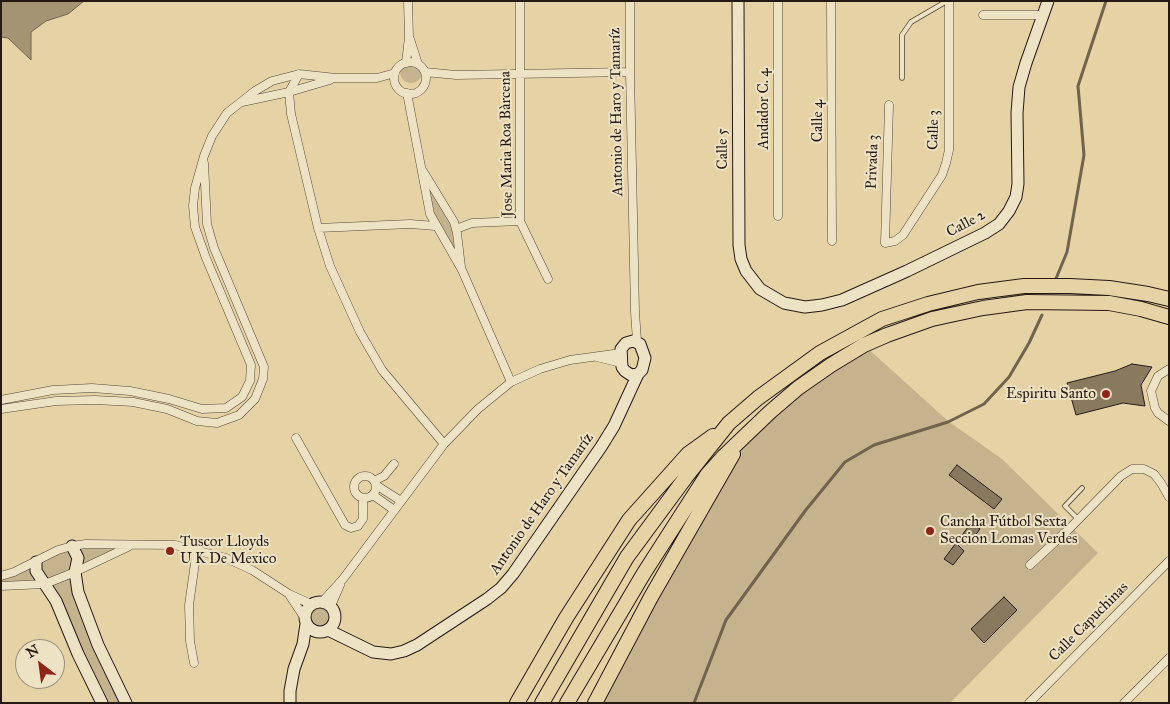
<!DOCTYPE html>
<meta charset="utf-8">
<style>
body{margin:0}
#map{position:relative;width:1170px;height:704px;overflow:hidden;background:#e5d3a6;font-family:"IM FELL Great Primer",serif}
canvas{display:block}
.frame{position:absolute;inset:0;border:2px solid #261913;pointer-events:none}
.north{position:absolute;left:15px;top:639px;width:50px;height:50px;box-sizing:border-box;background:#eee2c5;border:1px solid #9e927e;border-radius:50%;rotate:330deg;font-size:14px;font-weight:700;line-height:20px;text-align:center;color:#261913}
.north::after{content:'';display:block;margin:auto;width:18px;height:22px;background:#8f2418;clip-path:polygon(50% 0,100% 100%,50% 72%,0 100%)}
</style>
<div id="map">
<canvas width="1170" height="704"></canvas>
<div class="frame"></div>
<div class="north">N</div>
</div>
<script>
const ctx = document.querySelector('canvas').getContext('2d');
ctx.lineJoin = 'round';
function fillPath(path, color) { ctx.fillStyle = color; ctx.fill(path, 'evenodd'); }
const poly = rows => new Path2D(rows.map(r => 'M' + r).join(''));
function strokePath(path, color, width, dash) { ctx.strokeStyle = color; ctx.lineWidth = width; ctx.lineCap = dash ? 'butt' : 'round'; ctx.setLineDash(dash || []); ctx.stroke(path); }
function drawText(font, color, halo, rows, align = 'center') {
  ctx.font = font + ' "IM FELL Great Primer",serif'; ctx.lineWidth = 4; ctx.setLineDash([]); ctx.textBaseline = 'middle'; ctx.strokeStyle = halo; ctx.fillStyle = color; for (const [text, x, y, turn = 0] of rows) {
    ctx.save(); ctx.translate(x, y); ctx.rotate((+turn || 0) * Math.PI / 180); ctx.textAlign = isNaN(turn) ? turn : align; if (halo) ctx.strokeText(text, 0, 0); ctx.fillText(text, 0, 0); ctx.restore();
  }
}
fillPath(poly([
 '400 72a11 11 0 1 1 22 0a11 11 0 1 1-22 0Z',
 [419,165,450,216,462,270,435,226],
 [864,345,948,421,1002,459,1098,553,950,703,595,703,743,437],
 [72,546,133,546,75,573,126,703,102,703,45,584,1,586,1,576],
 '305 617a15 15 0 1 1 30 0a15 15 0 1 1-30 0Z'
]), '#c5b38d');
const water = poly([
 [1,1,84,1,68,14,46,21,31,32,31,60,8,38,1,37,1,1]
]);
fillPath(water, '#a49474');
strokePath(water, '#72634d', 1);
strokePath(poly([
 [1055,281,1067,252,1084,155,1078,86,1106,1],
 [694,703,726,620,805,511,845,462,874,445,948,422,984,404,1009,377,1029,343,1042,315]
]), '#72634d', 3);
const building = poly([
 [1132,364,1152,367,1141,385,1145,406,1123,403,1076,415,1067,383,1115,371,1132,364],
 [957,465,1002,499,994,509,949,475,957,465],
 [971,523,980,529,968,545,960,538,971,523],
 [956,543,964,551,953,565,944,559,956,543],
 [1004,597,1017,610,984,643,971,629,1004,597]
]);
fillPath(building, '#897a5f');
strokePath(building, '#261913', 1);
const lane = poly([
 [902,78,902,35,911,22,947,1],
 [1078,519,1065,506,1082,488]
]);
const street = poly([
 [520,1,520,221,548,279],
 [630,1,630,72,635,312,637,341],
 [831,1,832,241],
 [983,15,1042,15],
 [410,39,418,64],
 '394 78a16 16 0 1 1 32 0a16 16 0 1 1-32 0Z',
 [406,63,409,37,408,1],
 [425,72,456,75,630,72],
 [299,74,289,92,291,114,318,228,330,266,360,332,382,370,444,444],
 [407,93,430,214,462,270,511,382],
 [242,102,289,92,330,80],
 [889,105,885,243,895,241,903,235,942,175,946,163,949,150,949,1],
 [423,171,454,222,457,233,461,267],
 [778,216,778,1],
 [318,228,410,224,435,226],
 [456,229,472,223,520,221],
 [597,357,621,363],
 [1169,369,1158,376,1151,391,1155,408,1158,413,1169,421],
 [1,400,53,390,92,388,130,391,169,399,202,409,226,408,242,397,250,381,251,365,206,258,195,227,193,206,195,188,204,156,212,136,227,113,255,91,272,81,299,74,336,78,377,78,395,73],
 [1,409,56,401,95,400,133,402,167,409,197,421,217,423,239,415,255,399,263,379,264,367,214,248,207,224,204,163],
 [296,438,345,525,351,528,358,526,363,519,363,498],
 '354 487a11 11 0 1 1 22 0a11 11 0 1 1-22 0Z',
 [374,481,384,476,394,464],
 [376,485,401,501],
 [373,495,394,510],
 [1030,565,1071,527,1121,476,1132,469,1144,469,1154,474,1161,483,1169,497],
 [1,576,14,572,58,550,72,546,86,544,175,545,226,558,252,570,289,594,311,604],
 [1,586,45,584,75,572,128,547],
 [290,596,304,617],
 [322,602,343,579,444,444,478,409,511,382,540,369,570,360,621,353],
 [331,606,340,585],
 [194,663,190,641,189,605,197,549],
 [1029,703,1169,561],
 [1124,703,1169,658]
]);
const secondary = poly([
 [738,1,739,245,741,259,746,271,760,289,784,303,805,307,822,305,842,300,907,271,985,233,999,224,1009,211,1016,197,1018,184,1017,113,1019,87,1026,63,1048,1],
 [633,341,640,344,645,358,642,370,638,374,631,375,625,371,622,367,621,349,626,343,633,341],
 [72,546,78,558,75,572,78,592,98,645,126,703],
 [36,562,36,571,56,601,78,654,102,703],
 '305 617a15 15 0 1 1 30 0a15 15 0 1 1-30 0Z',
 [328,630,373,652,391,654,404,651,417,645,487,599,501,588,513,574,601,447,614,426,638,374],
 [290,703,290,691,294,669,303,644,306,624]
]);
const highway = poly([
 [517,703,566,618,629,520,688,454,713,436],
 [542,703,627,557,686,477,729,423,758,398,820,353,882,319,928,304,978,292,1024,286,1070,286,1109,288,1148,294,1169,299],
 [567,703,644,573,707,475,724,456,770,412,798,388,831,365,864,345,887,335,932,319,983,308,1027,302,1109,303,1141,309,1169,317],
 [595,703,651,597,733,454]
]);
strokePath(lane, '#564838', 5.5);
strokePath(street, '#564838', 9);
strokePath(secondary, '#261913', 13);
strokePath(highway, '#261913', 16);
strokePath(lane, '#eee2c5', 4);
strokePath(street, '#eee2c5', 8);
strokePath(secondary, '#eee2c5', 11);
strokePath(highway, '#e5d3a6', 14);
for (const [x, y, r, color] of [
 [1106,394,5,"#8f2418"],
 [930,531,5,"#8f2418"],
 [170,551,5,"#8f2418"]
]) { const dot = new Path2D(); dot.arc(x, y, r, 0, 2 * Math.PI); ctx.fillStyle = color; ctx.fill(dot); strokePath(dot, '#eee2c5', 2); }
drawText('15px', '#261913', '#eee2c5', [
 ["Andador C. 4",764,109,-90],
 ["Antonio de Haro y Tamaríz",617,112,-91],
 ["Calle 4",818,121,-90],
 ["Calle 3",934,130,-89],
 ["Jose Maria Roa Bàrcena",507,144,-91],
 ["Calle 5",723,149,-91],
 ["Privada 3",873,162,-88],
 ["Calle 2",966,224,-28],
 ["Antonio de Haro y Tamaríz",542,504,-55],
 ["Calle Capuchinas",1089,622,-45]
]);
drawText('15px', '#261913', '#eee2c5', [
 ["Espiritu Santo",1096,394,"right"],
 ["Cancha Fútbol Sexta",940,522],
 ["Seccion Lomas Verdes",940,539],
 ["Tuscor Lloyds",180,542],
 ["U K De Mexico",180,559]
], 'left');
</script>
